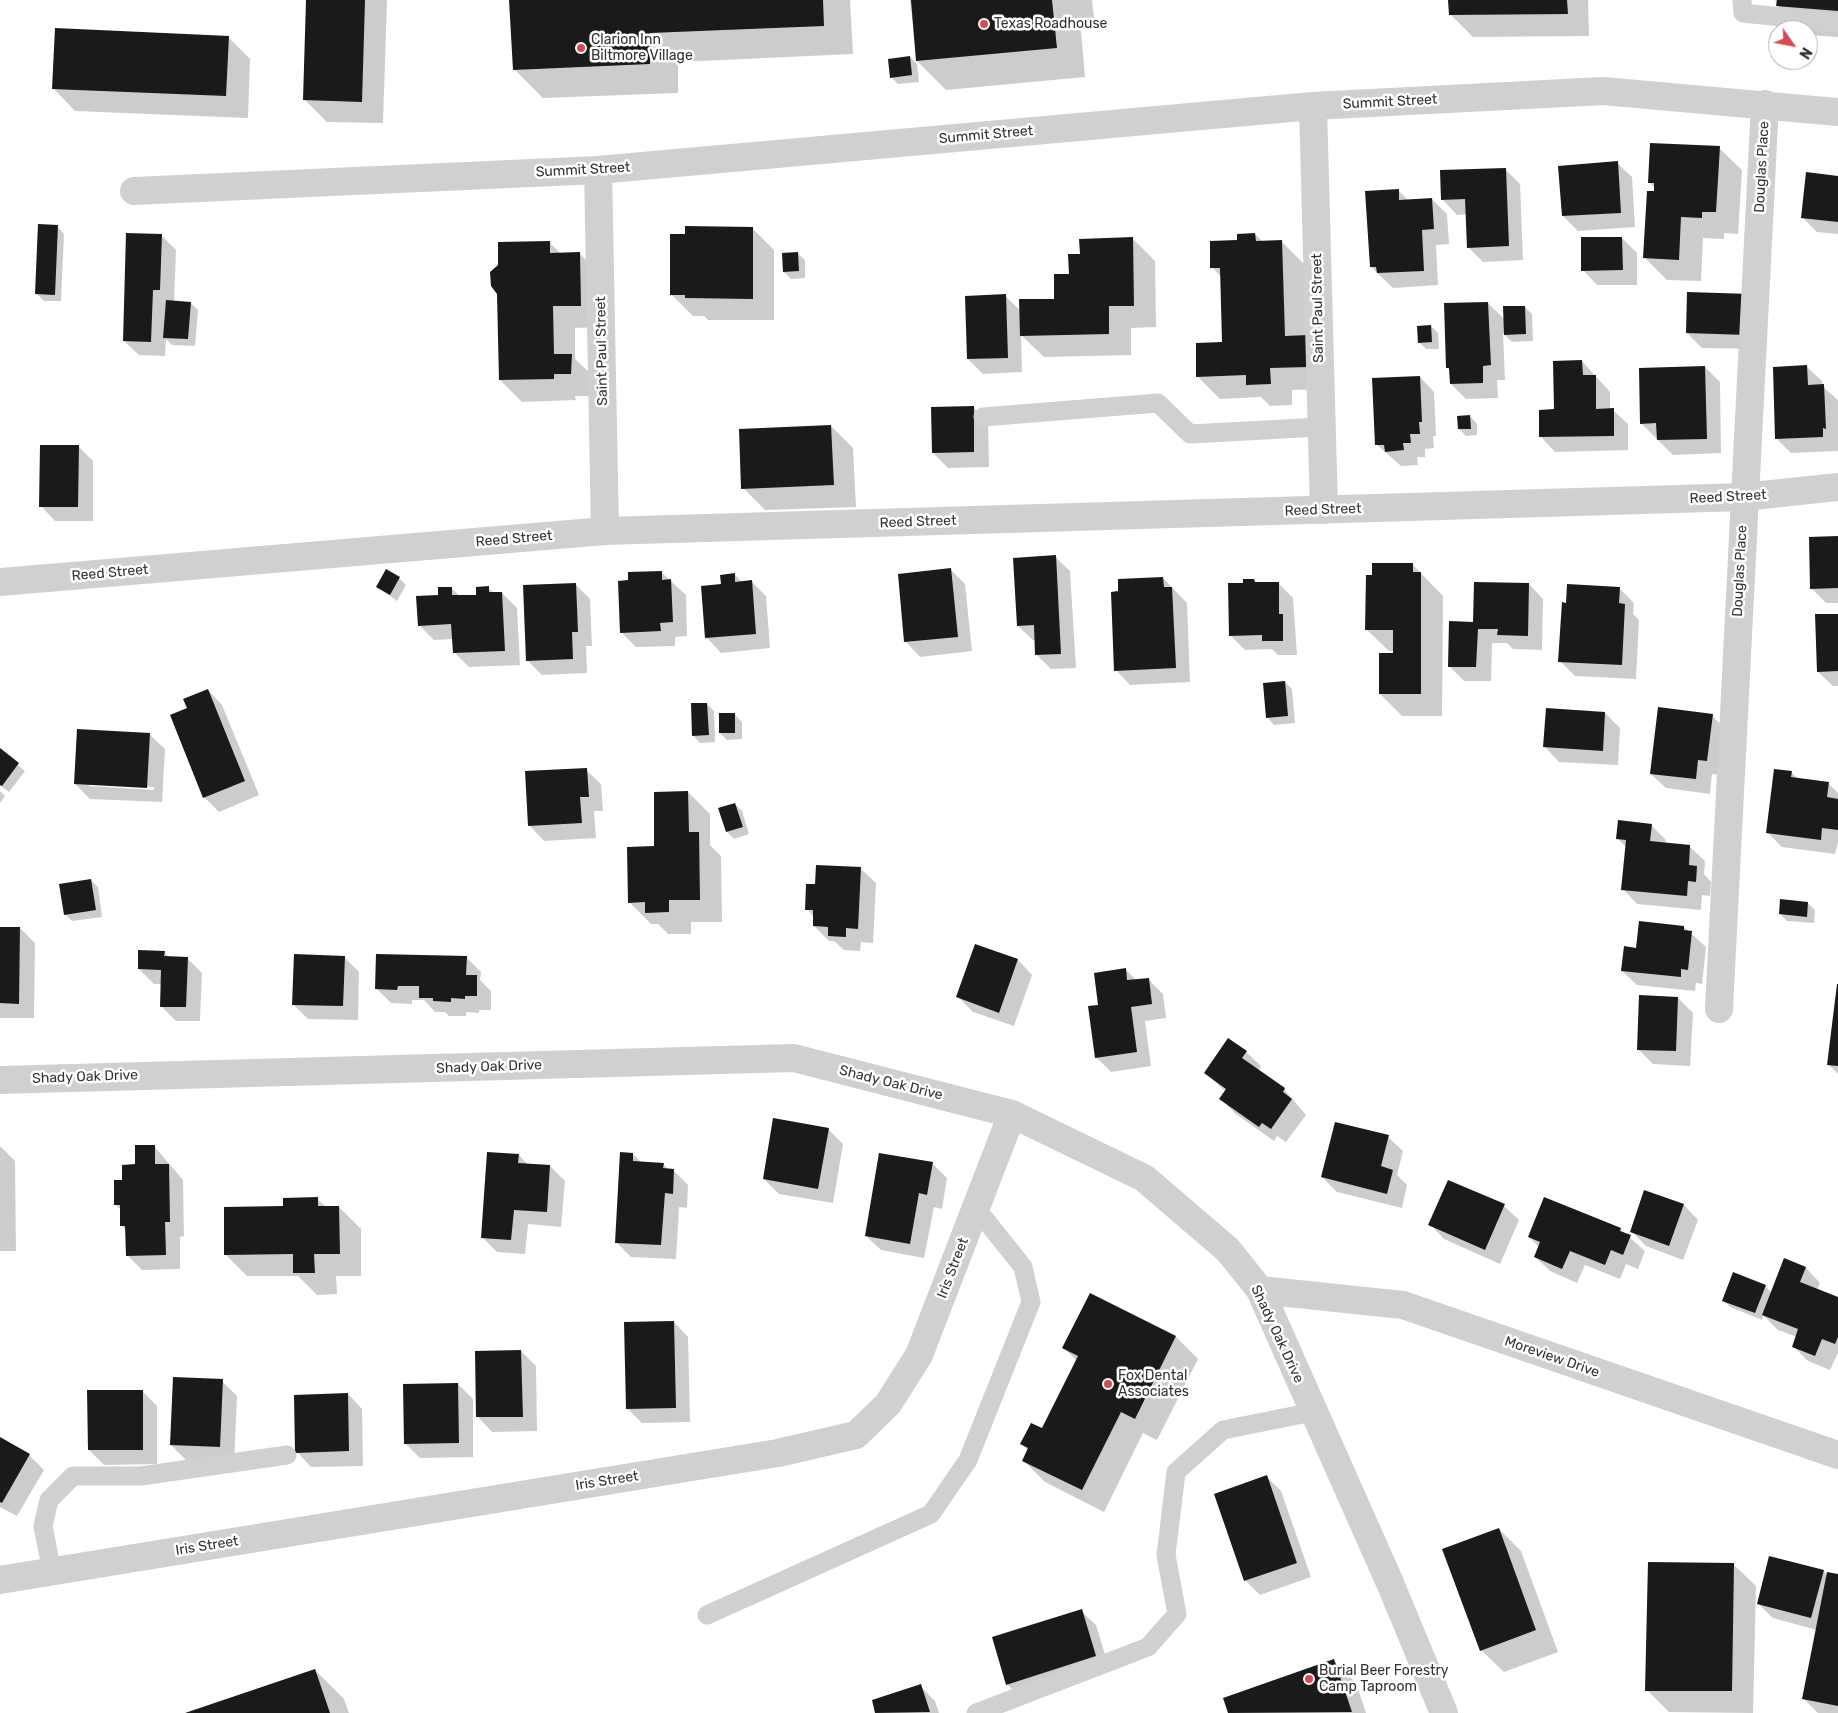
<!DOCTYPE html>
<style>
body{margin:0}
#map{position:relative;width:1838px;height:1713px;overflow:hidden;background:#fff;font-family:Rubik,sans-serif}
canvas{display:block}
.north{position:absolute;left:1768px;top:20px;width:50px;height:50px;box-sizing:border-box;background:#fff;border:1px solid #adadad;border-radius:50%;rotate:123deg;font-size:14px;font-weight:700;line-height:20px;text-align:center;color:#333}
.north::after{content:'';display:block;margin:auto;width:18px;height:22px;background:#d54a55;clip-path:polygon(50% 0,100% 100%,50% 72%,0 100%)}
</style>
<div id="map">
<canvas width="1838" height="1713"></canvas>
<div class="north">N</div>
</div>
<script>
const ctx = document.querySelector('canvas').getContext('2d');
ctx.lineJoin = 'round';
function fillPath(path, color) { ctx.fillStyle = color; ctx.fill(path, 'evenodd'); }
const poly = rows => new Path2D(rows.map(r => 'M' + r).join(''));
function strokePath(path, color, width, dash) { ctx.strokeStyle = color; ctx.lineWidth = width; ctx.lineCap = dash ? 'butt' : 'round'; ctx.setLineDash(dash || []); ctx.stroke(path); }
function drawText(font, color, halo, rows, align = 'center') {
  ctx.font = font + ' Rubik,sans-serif'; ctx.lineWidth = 5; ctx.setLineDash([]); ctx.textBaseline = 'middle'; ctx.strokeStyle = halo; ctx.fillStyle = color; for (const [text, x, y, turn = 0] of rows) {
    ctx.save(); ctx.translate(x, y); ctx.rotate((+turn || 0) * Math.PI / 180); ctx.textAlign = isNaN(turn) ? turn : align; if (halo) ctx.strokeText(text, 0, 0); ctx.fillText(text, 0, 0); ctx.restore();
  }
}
fillPath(poly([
 [308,0,387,0,383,123,327,122,305,100],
 [510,0,850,0,853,54,678,62,678,93,543,98,514,69],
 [910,0,1092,0,1094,19,1080,20,1085,77,946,90,917,61],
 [1450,0,1588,0,1589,36,1473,37,1450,14],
 [1775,0,1838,0,1838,37,1808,35,1808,30,1802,30,1778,6],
 [228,37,250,59,248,118,75,111,53,88],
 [910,57,917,64,919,82,898,84,891,77],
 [1719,148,1742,170,1738,234,1724,233,1724,239,1703,238,1701,281,1667,280,1645,258,1655,192,1655,188,1649,182],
 [1617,163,1632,177,1635,227,1578,231,1563,216],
 [1505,169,1520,184,1523,260,1483,262,1468,247,1467,214,1457,215,1443,200],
 [1838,177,1838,234,1817,232,1802,217],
 [1398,190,1409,201,1432,199,1447,214,1449,244,1436,245,1438,285,1393,288,1371,267],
 [57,226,64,234,61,301,44,301,37,294],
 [752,228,774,250,774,320,708,320,704,316,693,316,671,294],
 [1255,234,1263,242,1281,241,1304,264,1330,389,1292,390,1292,405,1270,406,1261,397,1220,399,1198,377,1224,344,1222,278,1212,267,1238,241],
 [161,235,176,250,174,302,191,303,198,310,195,346,172,345,166,339,165,356,139,355,124,341],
 [1622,238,1637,253,1637,285,1597,285,1583,270],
 [1133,239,1155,261,1156,327,1131,328,1131,355,1044,357,1021,335,1022,372,983,374,968,359,1005,296,1021,311,1055,300,1081,255],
 [549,242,561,254,579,253,601,275,603,327,575,328,575,359,594,377,593,396,575,396,576,400,522,402,500,380,500,266],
 [797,253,805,260,805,278,791,279,784,272,783,254],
 [1688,293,1761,349,1702,348,1687,333],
 [1488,303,1505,320,1525,307,1532,314,1533,341,1512,342,1503,333,1505,380,1497,380,1498,398,1466,399,1451,384,1450,371,1448,368],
 [1431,326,1438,333,1439,349,1426,349,1419,342],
 [1582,361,1610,392,1610,410,1613,410,1628,424,1628,450,1555,452,1541,437],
 [1705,367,1720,382,1721,453,1673,455,1641,423],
 [1807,367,1822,381,1822,386,1838,400,1838,451,1791,453,1776,438],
 [1420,377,1434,392,1436,436,1433,436,1434,448,1425,449,1425,457,1417,457,1418,465,1401,466,1376,444],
 [973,407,988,422,989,467,948,468,933,453],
 [1470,416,1477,424,1477,435,1466,436,1459,429],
 [831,426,853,448,856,507,765,510,743,488],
 [78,446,93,461,93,521,55,521,41,506],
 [1838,537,1838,603,1826,603,1811,588],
 [1055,557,1070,571,1076,668,1051,669,1037,655,1036,640,1033,640,1018,626],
 [1412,564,1443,596,1442,716,1402,716,1380,694,1394,651,1389,651,1366,629,1373,576],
 [950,569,965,584,972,651,920,657,906,642,899,575],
 [661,572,686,595,687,636,675,637,675,646,636,647,622,633,630,581],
 [734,574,742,582,751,581,766,596,770,648,721,653,707,638,722,585],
 [399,578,406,585,397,601,377,587],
 [1163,578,1187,603,1190,682,1130,685,1116,670],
 [1254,580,1257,583,1278,583,1293,598,1297,655,1278,655,1272,649,1245,650,1230,635,1244,584],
 [575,584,590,599,592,646,586,646,587,673,542,675,527,660],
 [1529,584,1543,599,1542,650,1513,649,1507,643,1492,643,1491,681,1464,681,1449,666,1474,623],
 [451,588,460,596,478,596,488,588,494,593,502,593,517,608,520,665,469,667,454,652,453,639,434,640,419,625,439,596],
 [1619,588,1634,603,1633,614,1639,620,1636,679,1575,676,1560,661,1567,604],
 [1838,615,1838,686,1833,686,1818,672],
 [1285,682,1292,689,1295,723,1274,725,1267,717],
 [208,690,222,705,259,795,219,812,204,797,189,709],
 [707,704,714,711,715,742,700,743,693,735],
 [1605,713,1620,728,1618,765,1559,762,1545,747],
 [735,715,742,722,742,739,727,740,720,733],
 [1712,716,1727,730,1721,775,1712,774,1710,794,1666,788,1651,774],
 [150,735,165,749,162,802,90,799,75,784],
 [89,784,154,787,154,790,89,786],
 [0,750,25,771,9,792,0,785],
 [586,770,601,784,603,811,594,811,596,838,544,841,530,826],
 [1791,772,1798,779,1828,783,1838,793,1838,842,1835,854,1782,847,1767,832],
 [0,791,5,796,0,803],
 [688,792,710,814,710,845,721,856,722,922,691,922,691,934,668,934,658,924,651,924,629,902,656,848],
 [735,804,742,811,749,834,734,839,727,832],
 [1651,825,1666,840,1665,844,1690,847,1705,861,1704,874,1711,882,1710,896,1702,895,1701,910,1637,904,1623,889,1626,847,1618,839],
 [861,869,876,883,873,943,861,942,860,951,844,950,834,941,829,941,814,926,814,917,807,909,816,885],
 [91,880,98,887,102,917,72,921,65,914],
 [1808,903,1815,910,1814,923,1787,921,1780,914],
 [1684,927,1706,947,1702,984,1696,983,1695,991,1637,985,1622,971,1637,949],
 [0,928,20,928,35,943,34,1018,0,1018],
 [164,952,169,957,187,958,202,973,200,1021,176,1021,161,1006,162,984,154,984,139,969],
 [344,957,359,972,358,1020,308,1019,293,1004],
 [466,957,481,972,480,980,491,991,491,1010,479,1010,479,1013,466,1012,466,1016,449,1016,445,1012,435,1012,424,1000,412,1000,412,1004,391,1003,377,989],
 [1018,960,1032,975,1014,1026,973,1012,958,997],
 [1125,969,1136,980,1148,979,1163,994,1166,1018,1145,1021,1151,1066,1111,1072,1096,1057,1099,1006],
 [1838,987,1838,1074,1829,1065],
 [1678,998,1693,1013,1690,1066,1653,1064,1638,1049],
 [1246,1052,1261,1066,1258,1071,1284,1089,1306,1115,1286,1142,1277,1136,1274,1141,1236,1114,1221,1099,1226,1092,1205,1073],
 [828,1129,843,1144,833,1203,779,1194,764,1179],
 [1388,1137,1403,1151,1397,1175,1407,1185,1402,1208,1337,1192,1322,1177],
 [0,1146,15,1161,16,1251,0,1251],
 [154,1146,183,1180,184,1236,180,1237,180,1269,142,1270,127,1255,127,1231,122,1226,122,1211,115,1204,136,1166],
 [633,1154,642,1163,663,1164,669,1170,673,1170,688,1185,687,1208,679,1207,676,1259,631,1257,616,1242],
 [519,1155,528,1165,550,1166,565,1181,561,1227,528,1224,525,1254,497,1252,482,1237],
 [932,1163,947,1178,942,1209,934,1207,924,1258,881,1250,866,1236],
 [1645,1191,1684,1205,1698,1220,1683,1260,1646,1246,1631,1231],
 [317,1199,326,1207,339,1207,361,1229,361,1276,336,1276,337,1294,317,1295,298,1276,247,1276,225,1254],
 [1504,1206,1519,1220,1500,1264,1444,1239,1430,1224],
 [1620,1229,1645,1251,1638,1269,1626,1264,1620,1279,1585,1265,1577,1283,1550,1271,1535,1257,1539,1247,1529,1237],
 [1785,1260,1806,1268,1820,1283,1817,1290,1838,1298,1838,1353,1830,1370,1808,1361,1793,1346,1797,1337,1778,1330,1763,1315,1762,1320,1730,1307,1723,1300,1765,1286,1772,1293],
 [1090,1294,1176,1337,1198,1359,1157,1440,1143,1433,1104,1512,1045,1482,1023,1460,1028,1450,1022,1444,1043,1430,1077,1361,1064,1348],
 [674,1322,688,1337,690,1422,642,1423,627,1408],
 [521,1351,536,1366,537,1431,492,1432,478,1417],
 [222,1381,237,1396,234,1462,186,1460,171,1445],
 [458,1384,473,1399,473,1457,420,1458,405,1443],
 [142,1391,157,1406,157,1464,104,1465,89,1450],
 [348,1394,362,1409,363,1466,311,1467,297,1452],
 [0,1438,29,1455,44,1470,17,1516,0,1507],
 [1266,1476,1281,1491,1311,1577,1260,1595,1246,1581,1215,1495],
 [1499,1529,1521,1551,1558,1652,1504,1672,1481,1650],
 [1733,1564,1756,1586,1753,1713,1669,1712,1647,1690],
 [1823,1571,1827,1575,1838,1576,1838,1713,1818,1713,1804,1699,1817,1630,1773,1618,1758,1604],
 [1081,1611,1096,1625,1110,1671,1022,1699,1007,1684],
 [1333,1661,1356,1683,1366,1713,1229,1713,1225,1699],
 [315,1670,344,1699,349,1713,188,1713],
 [920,1686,935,1701,939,1713,877,1713,873,1701]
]), '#0003');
fillPath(poly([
 [306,0,365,0,362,102,303,100],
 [509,0,823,0,824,26,650,33,650,64,513,70],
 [911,0,1052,0,1057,48,916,61],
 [1448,0,1567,0,1568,14,1449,15],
 [1777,0,1838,0,1838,11,1776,6],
 [55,28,229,36,226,96,52,89],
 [910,56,912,75,890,78,888,59],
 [1650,143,1720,146,1716,212,1702,212,1702,218,1681,217,1679,260,1643,258,1647,191,1654,191,1654,183,1648,183],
 [1618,161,1621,213,1562,216,1558,166],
 [1506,168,1509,246,1467,248,1465,199,1441,200,1440,170],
 [1806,172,1838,176,1838,222,1801,218],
 [1399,189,1399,200,1432,198,1434,229,1422,230,1424,271,1377,273,1376,267,1370,267,1365,191],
 [38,224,58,225,55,295,35,294],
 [685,226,753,227,753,299,685,298,685,295,670,295,670,234,685,234],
 [126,233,162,234,160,290,153,290,151,342,123,341],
 [1255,233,1256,241,1282,240,1285,336,1308,335,1309,367,1270,368,1271,384,1246,385,1246,375,1196,377,1196,343,1222,342,1220,268,1210,268,1210,241,1237,240,1237,234],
 [1133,237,1134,306,1109,306,1109,334,1020,336,1019,299,1054,299,1054,274,1069,274,1068,254,1080,254,1079,239],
 [1581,237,1622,237,1623,270,1581,271],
 [550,241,550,253,580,252,581,306,553,306,554,354,572,354,571,374,554,374,554,379,499,380,497,294,491,286,490,272,498,265,498,242],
 [798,252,799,271,783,272,782,253],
 [1687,292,1751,294,1746,335,1686,333],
 [1006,294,1008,358,967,359,965,296],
 [166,300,191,302,188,339,163,338],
 [1488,302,1491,365,1483,366,1483,383,1450,384,1449,368,1446,368,1444,303],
 [1503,306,1525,306,1526,334,1504,335],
 [1431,325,1432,342,1418,343,1417,326],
 [1582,360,1583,375,1596,375,1596,409,1614,408,1614,436,1539,437,1539,410,1554,409,1553,361],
 [1807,365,1808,385,1824,384,1826,429,1823,428,1823,437,1775,439,1773,367],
 [1705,366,1707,439,1657,440,1656,423,1640,424,1639,368],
 [1420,376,1422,422,1419,422,1420,434,1410,434,1411,443,1403,443,1404,450,1385,452,1384,445,1375,445,1372,378],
 [974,406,974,452,932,453,931,407],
 [1470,415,1471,429,1458,429,1457,416],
 [831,425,834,485,741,489,739,429],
 [40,445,79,445,78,507,39,507],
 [1838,536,1838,588,1810,589,1809,537],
 [1056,555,1061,654,1035,655,1034,625,1017,626,1013,558],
 [1372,563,1413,563,1413,572,1421,572,1421,694,1379,694,1379,653,1393,653,1393,630,1365,630,1366,575,1372,575],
 [951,568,958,637,904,642,898,574],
 [386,569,400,577,390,595,376,587],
 [662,571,662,580,671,579,673,622,660,623,661,631,620,633,618,581,628,580,628,572],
 [735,573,735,582,752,580,756,634,705,638,701,586,721,584,720,575],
 [1163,577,1164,587,1172,587,1176,668,1114,671,1111,592,1118,591,1118,579],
 [1243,579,1254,579,1255,582,1279,582,1279,614,1283,614,1283,641,1262,641,1262,635,1229,636,1228,583,1243,583],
 [1474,582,1529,583,1528,636,1497,635,1498,629,1478,629,1476,667,1448,667,1449,621,1473,622],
 [576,583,578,632,572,632,573,659,526,661,523,585],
 [1567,584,1620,587,1619,603,1625,604,1622,665,1558,662,1562,602,1566,603],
 [489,586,489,592,502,592,505,651,453,653,451,624,418,626,416,596,438,595,438,587,452,587,452,595,476,595,476,587],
 [1815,614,1838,614,1838,671,1817,672],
 [1285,681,1288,716,1266,718,1263,683],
 [208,689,245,781,203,798,170,715,187,708,183,699],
 [691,703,707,703,709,735,692,736],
 [1658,707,1713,714,1707,761,1698,760,1696,779,1650,774],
 [1546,708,1605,712,1603,751,1543,747],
 [719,713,735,713,735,733,719,733],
 [77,729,150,733,147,788,74,784],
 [0,748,19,763,2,786,0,785],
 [587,768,589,797,580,797,582,823,528,826,525,771],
 [1774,769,1792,771,1791,777,1829,782,1827,797,1838,799,1838,830,1822,828,1821,840,1766,833],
 [688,791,689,832,699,832,700,900,669,900,669,912,645,913,645,902,628,903,627,847,654,846,654,792],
 [735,803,743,827,726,832,718,808],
 [1618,820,1652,824,1650,841,1690,845,1689,865,1697,866,1696,882,1688,881,1687,896,1621,890,1626,840,1616,839],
 [816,865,861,867,858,929,846,928,846,937,828,936,828,927,813,926,813,910,805,910,806,884,815,884],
 [91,879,96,910,64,915,59,884],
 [1780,899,1808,902,1807,917,1779,914],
 [1639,921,1684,926,1684,930,1692,931,1688,970,1681,969,1681,977,1621,971,1624,946,1636,948],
 [0,927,20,927,19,1004,0,1003],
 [975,944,1018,959,999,1013,956,997],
 [138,950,165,951,164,956,188,957,186,1007,160,1007,161,970,138,969],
 [294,954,345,956,343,1006,292,1005],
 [376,954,467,956,466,975,477,975,477,996,465,996,465,999,451,998,451,1002,433,1001,433,998,419,998,419,986,398,986,397,990,375,989],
 [1126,968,1127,980,1149,978,1152,1004,1131,1007,1137,1052,1095,1058,1088,1006,1098,1005,1094,973],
 [1837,984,1838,984,1838,1066,1827,1065],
 [1639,995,1678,997,1676,1051,1637,1050],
 [1228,1038,1247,1051,1242,1058,1285,1088,1283,1092,1292,1099,1271,1129,1262,1123,1259,1127,1219,1099,1226,1089,1204,1073],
 [773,1118,829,1128,818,1189,763,1179],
 [1335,1122,1389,1135,1381,1166,1393,1170,1387,1194,1321,1177],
 [135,1145,155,1145,155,1164,169,1164,170,1222,165,1222,166,1255,126,1256,125,1226,120,1226,120,1205,114,1205,114,1180,122,1180,122,1165,135,1164],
 [487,1152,519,1154,518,1163,550,1165,547,1212,514,1210,511,1240,481,1238],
 [620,1152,633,1153,633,1161,664,1163,663,1168,674,1169,673,1194,665,1193,661,1245,615,1243],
 [879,1153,933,1162,927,1195,919,1193,910,1244,865,1236],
 [1448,1180,1505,1204,1485,1250,1428,1225],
 [1644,1190,1684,1204,1669,1246,1630,1232],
 [318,1197,318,1206,339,1206,340,1254,314,1254,315,1273,293,1273,293,1254,224,1255,224,1207,283,1206,283,1198],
 [1544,1197,1621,1228,1620,1231,1631,1235,1623,1255,1611,1250,1605,1265,1570,1251,1562,1269,1534,1257,1540,1242,1528,1237],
 [1784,1258,1806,1267,1800,1282,1838,1297,1838,1337,1835,1344,1822,1339,1815,1356,1792,1347,1798,1329,1762,1315],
 [1733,1272,1766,1285,1755,1313,1722,1301],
 [1090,1293,1176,1336,1135,1419,1121,1412,1082,1490,1022,1461,1028,1448,1020,1444,1031,1423,1042,1428,1078,1356,1062,1348],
 [674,1321,676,1408,626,1409,624,1322],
 [521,1350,523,1417,476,1417,475,1351],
 [173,1377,223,1379,220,1447,170,1445],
 [458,1383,459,1443,404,1444,403,1384],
 [87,1390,143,1390,143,1450,88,1450],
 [348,1393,349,1451,295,1453,294,1395],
 [0,1437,30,1454,2,1503,0,1502],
 [1267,1475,1297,1563,1244,1581,1214,1494],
 [1499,1528,1536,1630,1480,1651,1442,1549],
 [1769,1556,1824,1570,1811,1618,1757,1604],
 [1648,1562,1734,1563,1732,1691,1645,1691],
 [1827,1572,1838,1574,1838,1706,1802,1699],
 [1082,1609,1096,1656,1006,1685,992,1637],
 [1334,1659,1352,1712,1228,1713,1223,1698],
 [315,1669,330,1713,185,1713],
 [921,1684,930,1712,875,1713,872,1700]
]), '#1a1a1a');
strokePath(poly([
 [1742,0,1743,13,1838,23],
 [983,417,1158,403,1190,434,1321,427],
 [52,1572,43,1526,49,1500,73,1476,141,1476,287,1455],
 [707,1615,931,1514,968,1460,1031,1302,1023,1267,976,1208],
 [976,1713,1148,1647,1177,1614,1166,1555,1176,1472,1223,1430,1313,1412]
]), '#d0d0d0', 19);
strokePath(poly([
 [1313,106,1324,510],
 [598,170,605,531],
 [134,191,598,170,1313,106,1603,91,1838,112],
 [0,582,605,531,1744,497,1838,487],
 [1719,1009,1765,104],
 [0,1080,794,1058,1012,1114,1144,1178,1228,1250,1260,1290,1390,1583,1444,1713],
 [1260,1290,1403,1305,1838,1455],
 [0,1580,778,1453,856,1435,888,1404,919,1355,1012,1114]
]), '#d0d0d0', 28);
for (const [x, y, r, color] of [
 [984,24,5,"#d54a55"],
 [581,48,5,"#d54a55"],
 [1108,1384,5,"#d54a55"],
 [1309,1679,5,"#d54a55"]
]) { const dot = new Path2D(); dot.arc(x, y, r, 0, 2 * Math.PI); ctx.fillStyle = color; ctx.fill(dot); strokePath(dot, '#fff', 2); }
drawText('14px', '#333', '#fff', [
 ["Texas Roadhouse",994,24],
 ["Clarion Inn",591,40],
 ["Biltmore Village",591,56],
 ["Fox Dental",1118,1376],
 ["Associates",1118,1392],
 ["Burial Beer Forestry",1319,1671],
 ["Camp Taproom",1319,1687]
], 'left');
drawText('14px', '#333', '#fff', [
 ["Summit Street",1390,102,-3],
 ["Summit Street",986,135,-5],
 ["Douglas Place",1762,167,-87],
 ["Summit Street",583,170,-3],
 ["Saint Paul Street",1318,308,-91],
 ["Saint Paul Street",602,351,-91],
 ["Reed Street",1728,497,-3],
 ["Reed Street",1323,510,-2],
 ["Reed Street",918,522,-2],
 ["Reed Street",514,539,-5],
 ["Douglas Place",1740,571,-87],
 ["Reed Street",110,573,-5],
 ["Shady Oak Drive",489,1067,-2],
 ["Shady Oak Drive",85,1077,-2],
 ["Shady Oak Drive",891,1083,14],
 ["Iris Street",953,1268,-69],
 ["Shady Oak Drive",1277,1334,65],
 ["Moreview Drive",1552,1357,19],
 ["Iris Street",607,1481,-9],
 ["Iris Street",207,1546,-9]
]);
</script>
